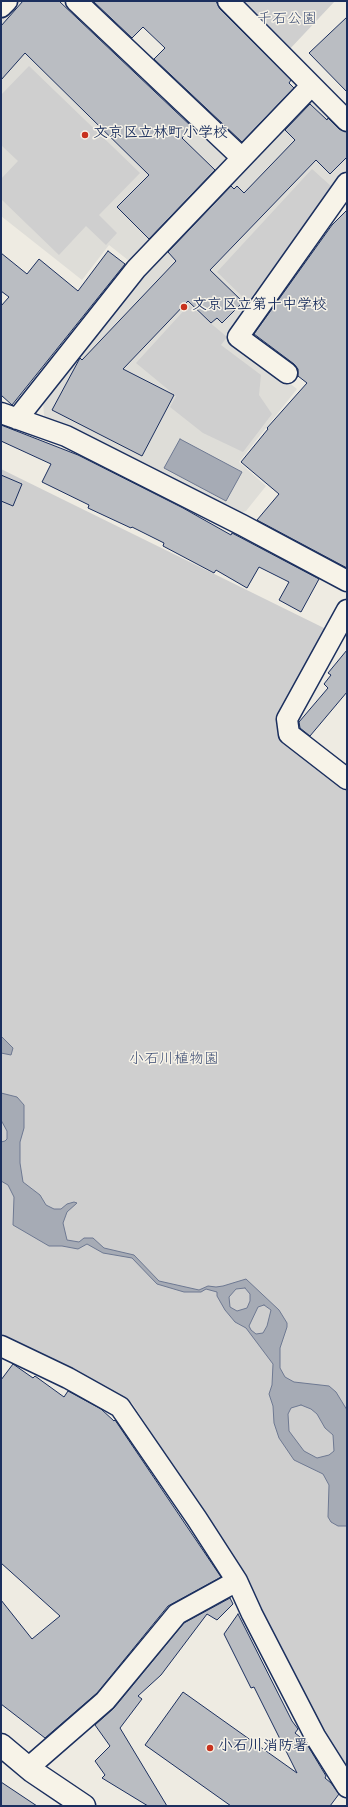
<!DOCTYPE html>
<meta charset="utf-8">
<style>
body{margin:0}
#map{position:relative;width:348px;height:1807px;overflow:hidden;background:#eeebe2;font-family:"Gochi Hand",sans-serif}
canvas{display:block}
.frame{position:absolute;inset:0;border:2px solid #1b2f5e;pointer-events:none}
</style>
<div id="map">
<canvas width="348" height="1807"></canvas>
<div class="frame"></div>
</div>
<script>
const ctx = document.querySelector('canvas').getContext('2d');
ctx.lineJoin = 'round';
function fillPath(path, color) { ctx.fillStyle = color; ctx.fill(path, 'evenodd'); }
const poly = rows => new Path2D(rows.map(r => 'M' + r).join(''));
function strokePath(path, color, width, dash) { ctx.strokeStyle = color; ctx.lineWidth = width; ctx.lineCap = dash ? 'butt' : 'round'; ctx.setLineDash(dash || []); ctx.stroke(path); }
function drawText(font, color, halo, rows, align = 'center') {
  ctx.font = font + ' "Gochi Hand","Klee One",sans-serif'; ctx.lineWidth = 3; ctx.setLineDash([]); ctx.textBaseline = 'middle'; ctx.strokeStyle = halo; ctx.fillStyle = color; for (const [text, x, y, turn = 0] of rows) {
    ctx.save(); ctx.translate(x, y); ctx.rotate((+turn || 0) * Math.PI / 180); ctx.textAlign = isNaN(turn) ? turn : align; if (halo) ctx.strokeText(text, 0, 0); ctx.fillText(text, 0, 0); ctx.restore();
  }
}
fillPath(poly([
 [19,1,150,126,179,144,195,127,229,158,133,264,109,245,82,280,1,216,1,21],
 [306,100,315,101,347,135,347,178,232,338,297,389,239,462,266,486,246,511,237,514,44,416,43,401,137,276]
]), '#deddd8');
fillPath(poly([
 [246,1,335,1,288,51,242,5],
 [29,66,140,173,99,215,117,233,106,245,86,226,59,255,1,199,1,179,18,161,1,145,1,95],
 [312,169,332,187,248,302,217,272],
 [189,305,227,337,221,345,261,375,259,395,272,414,243,452,203,433,170,407,176,396,136,363],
 [1,469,326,629,281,714,347,786,347,1769,314,1719,242,1572,132,1403,72,1370,1,1337]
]), '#cfcfcf');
const water = poly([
 [180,439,242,472,226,501,164,468,180,439],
 [1,1036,13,1048,11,1055,1,1053,1,1036],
 [1,1093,17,1097,24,1105,24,1128,20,1142,20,1163,23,1182,40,1195,46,1205,54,1209,61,1209,67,1204,74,1202,77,1203,67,1212,63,1223,67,1240,79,1242,84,1238,93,1238,104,1248,134,1255,159,1281,199,1290,208,1286,216,1287,223,1286,246,1279,279,1310,287,1323,287,1327,280,1348,280,1368,285,1377,294,1382,329,1386,336,1392,347,1410,347,1526,338,1526,331,1522,328,1517,329,1485,323,1474,294,1460,279,1438,274,1423,273,1406,269,1394,272,1385,273,1364,246,1328,235,1322,225,1310,217,1296,217,1292,206,1289,201,1292,184,1292,157,1284,132,1258,103,1253,87,1244,78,1249,62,1246,49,1246,13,1225,14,1197,8,1185,1,1181,1,1142,5,1141,7,1139,7,1131,1,1120,1,1093],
 [245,1288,250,1294,250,1301,247,1308,237,1311,230,1307,229,1297,236,1289,245,1288],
 [264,1305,271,1310,267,1326,263,1333,256,1334,251,1330,249,1326,258,1307,264,1305],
 [301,1405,311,1409,317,1414,325,1428,333,1435,334,1451,329,1455,317,1458,304,1451,289,1431,288,1414,291,1408,301,1405]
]);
fillPath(water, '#a6abb5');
strokePath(water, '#6e7992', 1);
const building = poly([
 [23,1,59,1,192,127,182,138,215,170,149,239,117,207,149,175,25,53,1,80,1,26,23,1],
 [93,1,216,1,220,9,291,80,289,83,294,88,242,142,154,59,165,48,143,27,132,38,93,1],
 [347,17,347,92,309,53,347,17],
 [310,104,327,120,328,118,339,129,347,132,347,157,330,174,316,160,210,270,243,302,222,323,217,318,211,323,188,301,123,369,174,395,142,456,52,410,80,358,82,360,176,261,168,252,231,186,234,189,237,186,244,193,295,140,285,130,310,104],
 [347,210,347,568,257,520,279,494,241,462,268,429,267,428,307,383,298,376,298,369,294,364,254,334,332,225,347,210],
 [108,251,125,264,12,405,1,395,1,306,9,297,1,291,1,253,27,274,39,259,78,291,108,251],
 [1,425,78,455,183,508,231,535,232,533,319,579,301,612,279,600,289,582,259,567,247,588,216,570,214,573,163,546,164,543,132,527,131,528,88,508,89,505,42,482,51,464,1,441,1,425],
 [1,475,22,484,13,506,1,501,1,475],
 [347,650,347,692,310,736,300,728,299,722,328,688,324,684,331,675,328,673,347,650],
 [13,1364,33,1378,35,1376,64,1397,68,1391,101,1409,114,1421,115,1420,221,1577,168,1606,97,1693,45,1738,1,1704,1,1600,32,1639,60,1616,1,1563,1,1380,13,1364],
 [230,1598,233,1604,217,1620,207,1614,161,1675,138,1696,142,1699,120,1728,167,1806,148,1806,102,1778,105,1775,95,1761,110,1746,95,1725,114,1708,184,1623,230,1598],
 [238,1614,292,1721,298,1729,295,1733,305,1741,326,1776,325,1778,331,1783,339,1794,330,1806,231,1806,145,1745,183,1692,297,1773,254,1687,251,1688,224,1634,238,1614],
 [1,1782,37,1806,1,1806,1,1782]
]);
fillPath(building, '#babdc2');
strokePath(building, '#1b2f5e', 1);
const minor = poly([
 [76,1,242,158],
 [228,1,347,121],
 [1,7,7,1],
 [287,373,238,337,347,183],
 [1,413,66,436,242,525,347,581],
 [17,419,136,269,311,86],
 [347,610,287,719,289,734,347,779],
 [1,1346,68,1378,120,1407,197,1519,237,1581,252,1614,315,1736,347,1787],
 [28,1768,105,1701,177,1614,237,1581]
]);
const secondary = poly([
 [1,1745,32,1771,84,1806]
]);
strokePath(minor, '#1b2f5e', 23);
strokePath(secondary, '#1b2f5e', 25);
strokePath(minor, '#f7f3e8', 20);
strokePath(secondary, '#f7f3e8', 22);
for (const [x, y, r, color] of [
 [85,135,4,"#c8321e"],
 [184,307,4,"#c8321e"],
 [210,1748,4,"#c8321e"]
]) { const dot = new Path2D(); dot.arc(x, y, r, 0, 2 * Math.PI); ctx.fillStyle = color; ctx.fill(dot); strokePath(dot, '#f7f3e8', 1.5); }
drawText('15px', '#3f4f75', '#f7f3e8', [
 ["千石公園",287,21],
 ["小石川植物園",174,1061]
]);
drawText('bold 15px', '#1b2f5e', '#f7f3e8', [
 ["文京区立林町小学校",93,135],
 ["文京区立第十中学校",192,307],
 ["小石川消防署",218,1748]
], 'left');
</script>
